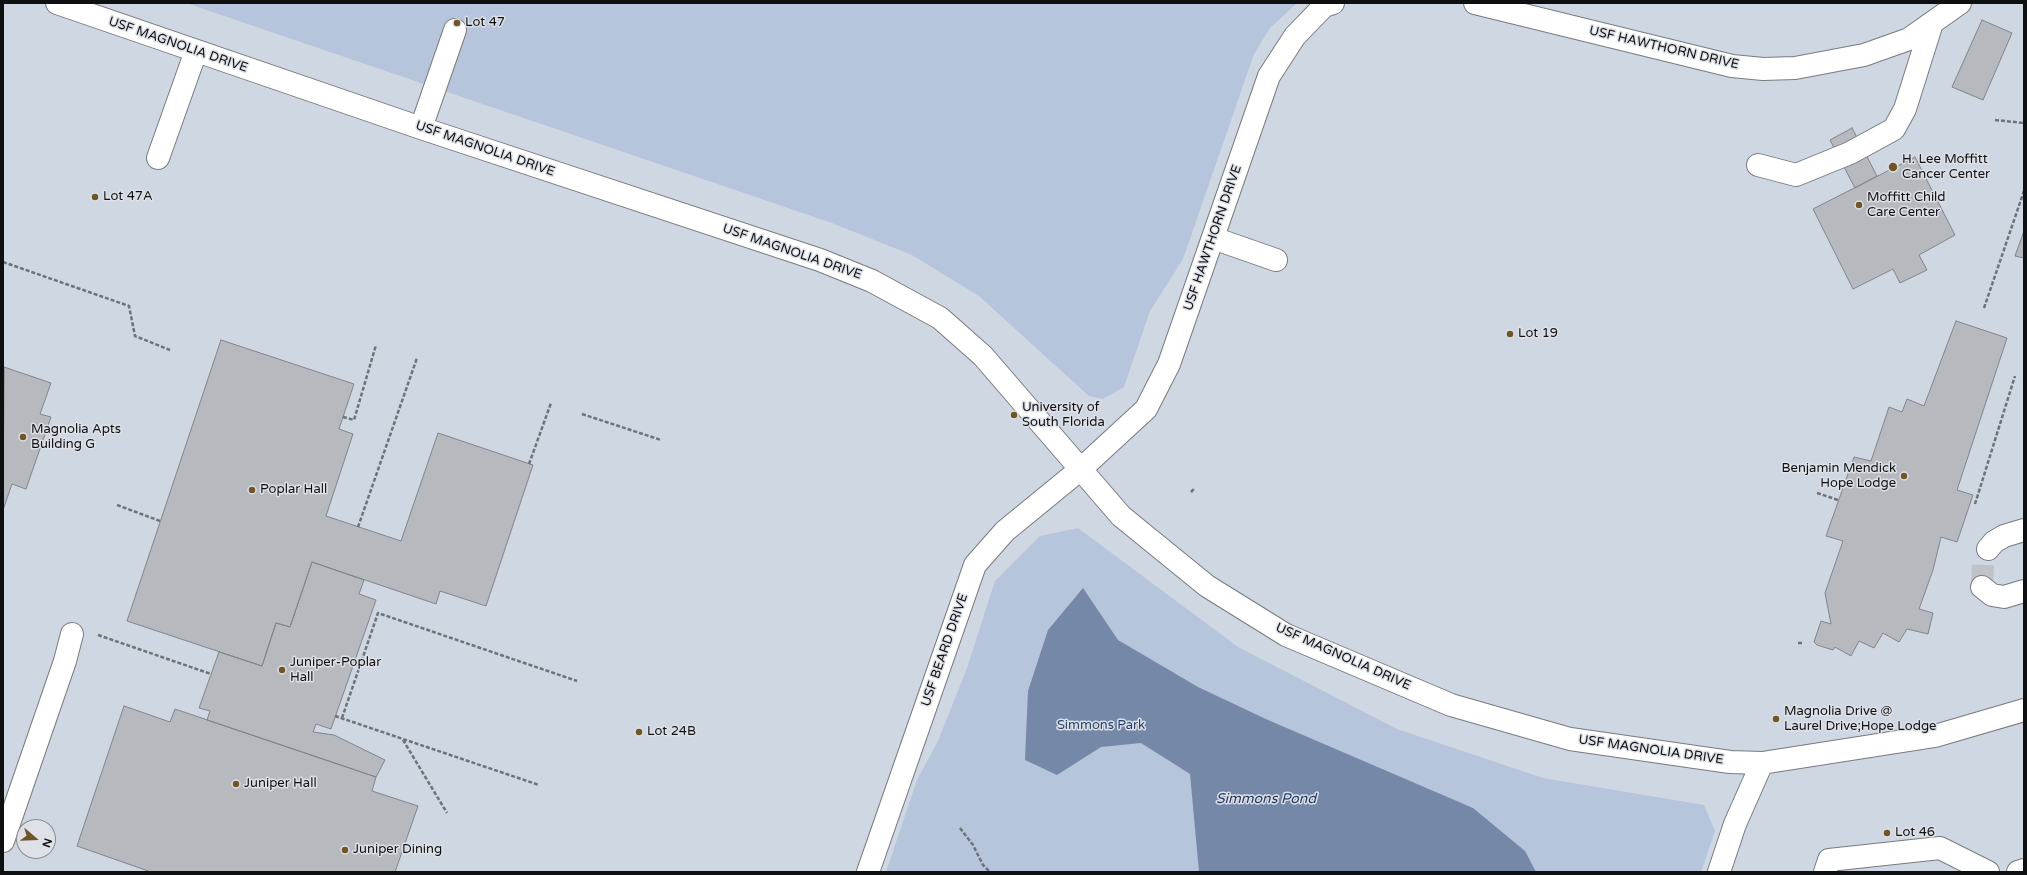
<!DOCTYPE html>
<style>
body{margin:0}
#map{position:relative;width:2027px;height:875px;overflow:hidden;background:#dee1e7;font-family:"Varela Round",sans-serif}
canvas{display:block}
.frame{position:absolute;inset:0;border:4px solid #0e0f11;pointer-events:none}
.north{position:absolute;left:16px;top:819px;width:40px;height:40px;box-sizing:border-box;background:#dee1e7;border:1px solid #8b8d91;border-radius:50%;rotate:109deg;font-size:11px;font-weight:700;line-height:16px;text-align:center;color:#0e0f11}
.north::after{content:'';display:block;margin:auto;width:14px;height:18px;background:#6f5527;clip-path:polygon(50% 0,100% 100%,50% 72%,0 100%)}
</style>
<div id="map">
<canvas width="2027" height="875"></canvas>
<div class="frame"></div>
<div class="north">N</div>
</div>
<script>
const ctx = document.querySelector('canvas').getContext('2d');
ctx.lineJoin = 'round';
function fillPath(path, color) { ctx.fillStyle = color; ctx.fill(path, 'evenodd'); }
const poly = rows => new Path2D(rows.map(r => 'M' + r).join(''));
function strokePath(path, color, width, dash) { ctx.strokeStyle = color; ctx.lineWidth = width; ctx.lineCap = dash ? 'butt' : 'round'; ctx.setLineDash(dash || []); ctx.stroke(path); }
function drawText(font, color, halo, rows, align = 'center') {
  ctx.font = font + ' "Varela Round",sans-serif'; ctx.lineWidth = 3; ctx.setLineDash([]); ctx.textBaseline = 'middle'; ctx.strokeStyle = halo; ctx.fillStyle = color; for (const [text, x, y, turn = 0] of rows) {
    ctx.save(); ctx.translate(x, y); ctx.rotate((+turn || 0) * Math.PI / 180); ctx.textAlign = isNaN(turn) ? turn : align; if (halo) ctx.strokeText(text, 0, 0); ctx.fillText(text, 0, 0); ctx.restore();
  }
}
fillPath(poly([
 [3,3,2024,3,2024,872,3,872],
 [24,827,48,827,48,851,24,851]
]), '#cfd7e3');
fillPath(poly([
 [186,3,1297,3,1270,28,1254,54,1183,259,1150,311,1124,387,1103,399,1089,396,979,296,912,255,832,223],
 [1078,528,1238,647,1397,729,1543,778,1704,805,1715,831,1701,872,886,872,917,780,938,741,967,668,995,581,1040,536]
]), '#b6c4dc');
fillPath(poly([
 [1083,588,1118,640,1198,687,1268,720,1473,808,1525,851,1536,872,1199,872,1190,774,1141,743,1101,747,1057,775,1025,760,1028,691,1048,630]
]), '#7688a7');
const building = poly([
 [1982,20,2012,33,1983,100,1952,87,1982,20],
 [1852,128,1877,176,1855,188,1830,140,1852,128],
 [1915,157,1955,235,1919,255,1927,270,1900,283,1893,269,1853,289,1813,209,1915,157],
 [2024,231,2024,258,2015,256,2024,231],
 [1956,321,2007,338,1957,490,1973,495,1957,542,1941,537,1933,570,1919,609,1933,613,1928,634,1907,629,1899,642,1883,633,1874,648,1859,641,1851,656,1835,647,1833,650,1817,645,1814,642,1821,621,1831,624,1825,593,1843,541,1826,536,1854,457,1871,461,1889,407,1902,412,1907,399,1924,406,1956,321],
 [221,340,354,384,339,429,353,434,326,516,401,541,438,433,533,465,486,606,440,591,436,604,312,562,290,627,276,623,262,666,127,621,221,340],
 [4,367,51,383,40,414,51,417,26,489,12,484,3,510,4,367],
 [312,562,364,580,359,594,376,600,331,729,316,724,313,732,334,735,385,760,376,777,207,720,210,711,199,708,219,652,262,666,276,623,290,627,312,562],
 [124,706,170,722,175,709,376,777,372,791,418,806,395,872,151,872,77,846,124,706]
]);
fillPath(building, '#b6babf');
strokePath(building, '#82858b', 1);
strokePath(poly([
 [1982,587,1983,563,1988,549]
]), '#bfc2c7', 22, [22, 11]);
const minor = poly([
 [57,3,421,128,820,260,872,281,940,318,983,356,1121,516,1207,586,1286,635,1451,705,1570,739,1730,762,1762,763,1935,736,2024,710],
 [1475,3,1732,66,1763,69,1795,68,1864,55,1909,39,1960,3],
 [421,128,455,30],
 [158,158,196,51],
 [1758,165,1796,175,1850,153,1894,129,1905,109,1932,23],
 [1213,238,1276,260],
 [1988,549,1994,542,2004,536,2024,530],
 [1982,587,1992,595,2004,597,2024,591],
 [3,841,65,661,72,634],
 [868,872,975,565,1005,531,1082,468,1146,409,1169,364,1269,76,1295,36,1324,6,1333,3],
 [1719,872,1735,824,1762,763],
 [1825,872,1829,860,1940,848,1988,872],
 [2018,872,2024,870]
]);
strokePath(minor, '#787b80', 24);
strokePath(poly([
 [1995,120,2024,123],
 [3,262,129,306,135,336,170,350],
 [1984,308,2024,191],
 [582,414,661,440],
 [343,417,354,420,376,345],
 [529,464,551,403],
 [1191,492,1195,488],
 [1817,493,1838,500],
 [1975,504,2015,376],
 [117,505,160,521],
 [358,527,417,358],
 [98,635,211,674],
 [1798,643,1803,643],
 [335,716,539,785],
 [342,718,378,613,577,681],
 [403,740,447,813],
 [960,828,973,845,983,865,990,872]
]), '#707276', 2.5, [4, 2]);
strokePath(minor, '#fff', 22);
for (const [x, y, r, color] of [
 [457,23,4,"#6f5527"],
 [1893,167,5,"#6f5527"],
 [95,197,4,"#6f5527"],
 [1859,205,4,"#6f5527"],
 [1510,334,4,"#6f5527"],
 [1014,415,4,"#6f5527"],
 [23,437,4,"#6f5527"],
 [1904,476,4,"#6f5527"],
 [252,490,4,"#6f5527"],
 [282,670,4,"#6f5527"],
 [1776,719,4,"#6f5527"],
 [639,732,4,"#6f5527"],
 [236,784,4,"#6f5527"],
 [1887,833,4,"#6f5527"],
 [345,850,4,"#6f5527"]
]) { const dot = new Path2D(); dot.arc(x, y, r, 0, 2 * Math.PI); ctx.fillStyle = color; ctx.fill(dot); strokePath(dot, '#dee1e7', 1.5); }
drawText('13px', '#0e0f11', '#dee1e7', [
 ["Lot 47",465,23],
 ["H. Lee Moffitt",1902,160],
 ["Cancer Center",1902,175],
 ["Lot 47A",103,197],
 ["Moffitt Child",1867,198],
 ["Care Center",1867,213],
 ["Lot 19",1518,334],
 ["University of",1022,408],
 ["South Florida",1022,423],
 ["Magnolia Apts",31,430],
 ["Building G",31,445],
 ["Benjamin Mendick",1896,469,"right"],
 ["Hope Lodge",1896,484,"right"],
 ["Poplar Hall",260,490],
 ["Juniper-Poplar",290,663],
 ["Hall",290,678],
 ["Magnolia Drive @",1784,712],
 ["Laurel Drive;Hope Lodge",1784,727],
 ["Lot 24B",647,732],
 ["Juniper Hall",244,784],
 ["Lot 46",1895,833],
 ["Juniper Dining",353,850]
], 'left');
drawText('13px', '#0e0f11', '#dee1e7', [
 ["USF MAGNOLIA DRIVE",178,45,19],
 ["USF HAWTHORN DRIVE",1664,48,13],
 ["USF MAGNOLIA DRIVE",485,149,19],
 ["USF HAWTHORN DRIVE",1213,238,-71],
 ["USF MAGNOLIA DRIVE",792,252,19],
 ["USF BEARD DRIVE",945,650,-71],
 ["USF MAGNOLIA DRIVE",1343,657,24],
 ["USF MAGNOLIA DRIVE",1651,750,8]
]);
drawText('13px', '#253f6a', '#dee1e7', [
 ["Simmons Park",1101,726]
]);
drawText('italic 14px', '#1d3661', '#dee1e7', [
 ["Simmons Pond",1266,799]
]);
</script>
